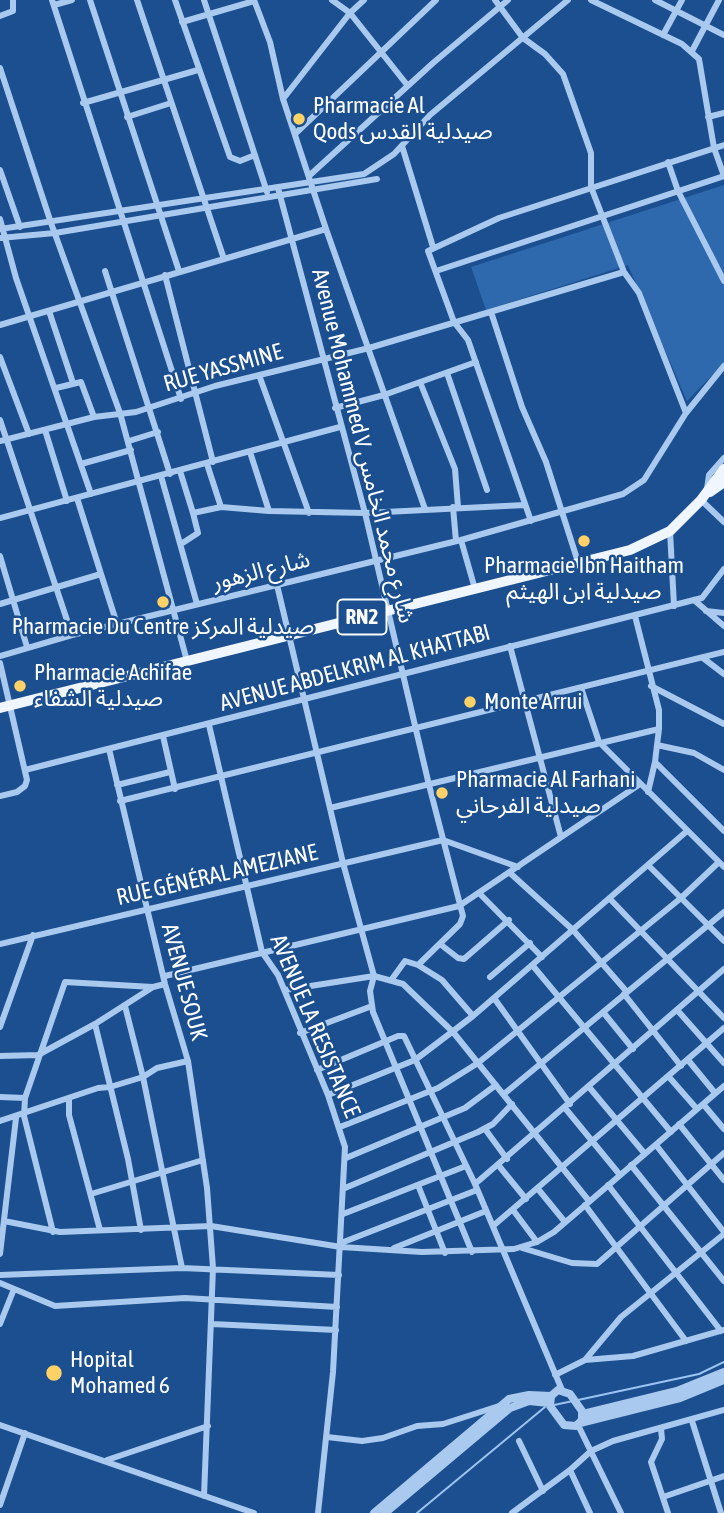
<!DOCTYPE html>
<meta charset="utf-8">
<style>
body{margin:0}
canvas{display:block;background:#1b4f8f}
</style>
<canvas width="724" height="1513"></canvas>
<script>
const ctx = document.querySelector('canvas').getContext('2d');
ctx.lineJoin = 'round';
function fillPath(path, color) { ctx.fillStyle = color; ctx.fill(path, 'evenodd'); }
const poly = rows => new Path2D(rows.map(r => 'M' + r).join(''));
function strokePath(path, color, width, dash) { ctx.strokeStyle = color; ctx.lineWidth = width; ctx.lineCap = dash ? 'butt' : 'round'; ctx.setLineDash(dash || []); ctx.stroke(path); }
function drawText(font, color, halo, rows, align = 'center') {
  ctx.font = font + ' "Asap Condensed","Noto Sans Arabic",sans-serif'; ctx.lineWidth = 5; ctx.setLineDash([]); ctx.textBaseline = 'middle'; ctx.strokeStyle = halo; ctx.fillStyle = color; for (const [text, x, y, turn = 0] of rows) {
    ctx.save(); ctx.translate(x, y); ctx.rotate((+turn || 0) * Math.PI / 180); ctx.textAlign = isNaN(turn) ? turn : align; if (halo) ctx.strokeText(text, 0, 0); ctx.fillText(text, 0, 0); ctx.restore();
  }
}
fillPath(poly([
 [724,185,724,363,687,401,628,265,486,310,471,267]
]), '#2e69ad');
strokePath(poly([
 [578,1400,699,1374,724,1362],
 [554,1405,573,1401],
 [417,1513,545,1407]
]), '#9cc4f0', 2);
strokePath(poly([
 [52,0,181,399],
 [90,0,179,271],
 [137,0,224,259],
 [175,0,230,157,240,161,255,155],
 [204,0,267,192],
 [254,0,270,42,283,99,326,229,425,509],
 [332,0,350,13,408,86],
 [495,0,523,38,545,54,563,74,591,153,591,187,624,272],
 [591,0,682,44,699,59,714,148,724,176],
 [655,0,724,35],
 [54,5,72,0],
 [0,16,13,11,13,0],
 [182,22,254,1],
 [663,35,682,0],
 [692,51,719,0],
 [0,68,51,223,120,413,187,661],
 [283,99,350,13,364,0],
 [83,103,198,70],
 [127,117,171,103],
 [708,117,724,113],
 [296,133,436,0],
 [402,146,433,247],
 [668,162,678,191,724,281],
 [0,170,20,227],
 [310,175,433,63,508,0],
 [278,188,365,513,429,785,463,916,460,924,418,965,442,980,473,1016],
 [0,219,16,278,91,494],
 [0,229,364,174,394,154,430,115,568,0],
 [0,238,55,233,377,179],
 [105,271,170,474],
 [436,271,724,176],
 [165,275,213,462],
 [49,311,73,383],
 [491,312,522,407,546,462,578,562],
 [0,325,326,229],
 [0,357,29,434],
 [447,373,487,490],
 [259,375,309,513],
 [420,382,455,469,458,507],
 [56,388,81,382,94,417],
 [335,408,384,395,476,362],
 [0,420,72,635],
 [45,430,67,501],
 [0,441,94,417,136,412,215,386,369,348,624,272,639,293,686,413],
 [129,441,158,432],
 [250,452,269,511,365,513,525,505],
 [81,464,131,450],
 [207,464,221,507],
 [180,471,193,513],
 [161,476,197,604],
 [707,489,709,475,724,458],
 [701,500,724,522],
 [453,507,456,541],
 [0,518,340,427],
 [531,521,468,340,454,322,428,251,499,218,724,145],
 [670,531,674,606],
 [461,540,475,589],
 [181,544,198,533,193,513,221,507,269,511],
 [0,556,27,647],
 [101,574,117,624],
 [277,585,343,863,374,976,370,991,373,1012,472,1252],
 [694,600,724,626],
 [0,604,101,574,77,498],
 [706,611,724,613],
 [510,646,561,837],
 [0,656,72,635,461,540,623,494,644,480,686,413,724,366],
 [703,658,724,674],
 [0,663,27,780,25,786,17,792,0,796],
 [651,686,724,724],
 [581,688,599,742,724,867],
 [209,725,262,952,278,975,328,1095,345,1147,333,1372,318,1513],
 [659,729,657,745,694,753,724,770],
 [163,736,175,789],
 [657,745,655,762,724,831],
 [109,749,165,984,188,1061,207,1188,213,1268,204,1496],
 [25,770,694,600,702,598,724,569],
 [117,785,170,772],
 [648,792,655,762],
 [120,801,724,652],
 [330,808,659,729,659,710,635,616],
 [649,866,724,941],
 [510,873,573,930,627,992],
 [480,894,542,957],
 [611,900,724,1018],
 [0,944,443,840,518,867],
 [440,944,458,958,464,959,509,920],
 [533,966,671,1132],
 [165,976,459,906,640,784],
 [490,977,530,943],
 [392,979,405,961,418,965],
 [285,990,374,976,403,984,453,1032,589,1201],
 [624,994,681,1066],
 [494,998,570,1104],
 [125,1006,143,1077,182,1268],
 [678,1011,724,1063],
 [603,1012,633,1049],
 [95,1024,128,1159,141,1230],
 [0,1027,33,935],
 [300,1033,372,1006],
 [0,1056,38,1055,95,1024,153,987,165,984],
 [688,1060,715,1093],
 [317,1070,398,1036,404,1036,475,1184,562,1390],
 [669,1077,697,1109],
 [589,1087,645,1154],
 [504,1094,724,912],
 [328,1095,415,1060,473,1016,687,831],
 [0,1097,25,1098,65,982,153,987],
 [25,1098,24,1116,53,1232],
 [69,1098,69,1115,100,1230],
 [703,1104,724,1129],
 [565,1108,620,1175],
 [0,1121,98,1088,110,1087,143,1077,157,1068,188,1061],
 [679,1124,724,1180],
 [340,1127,438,1088,478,1063,681,898,719,862],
 [485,1129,507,1159],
 [656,1145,724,1232],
 [346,1158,465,1108,496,1085],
 [631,1165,724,1281],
 [499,1166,526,1199],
 [475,1184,724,969],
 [418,1185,445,1253],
 [608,1185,721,1331],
 [345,1188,478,1132,493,1124,512,1104],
 [538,1189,565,1222],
 [91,1194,203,1160],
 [585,1205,686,1341],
 [513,1210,537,1242],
 [343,1214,466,1166],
 [4,1221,60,1232,211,1226,341,1247,422,1252,514,1249,537,1242,554,1232,724,1086],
 [493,1226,724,1028],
 [341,1243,477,1190],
 [394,1248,486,1211],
 [522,1248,572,1263,597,1264,724,1153],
 [0,1254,16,1118],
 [0,1275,182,1268,339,1275],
 [0,1283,55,1306,185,1298,337,1307],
 [0,1324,14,1289],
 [212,1324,336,1330],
 [585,1360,621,1317,724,1234],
 [555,1375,585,1360,633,1356,724,1330],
 [692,1421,721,1513],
 [0,1425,254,1513],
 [578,1425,621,1513],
 [661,1429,662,1439,651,1462,668,1513],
 [327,1437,362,1441,383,1438,417,1426,443,1424,499,1406],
 [519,1441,543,1491],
 [107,1460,208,1426],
 [570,1470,591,1451,613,1441,724,1410],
 [663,1497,724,1476],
 [0,1505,25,1433],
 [512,1513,570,1470,590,1513]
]), '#a9c9ee', 6);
strokePath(poly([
 [558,1390,570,1394,582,1411,582,1420,576,1426,564,1425,550,1406,551,1396,558,1390],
 [583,1414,677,1391,724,1372],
 [580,1423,680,1398,724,1380],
 [374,1513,509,1399,529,1395,551,1396],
 [385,1513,510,1408,529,1401,549,1403]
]), '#a9c9ee', 8);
strokePath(poly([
 [710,492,724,482],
 [0,708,630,550,670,531,701,500,724,469]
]), '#f0f6ff', 10);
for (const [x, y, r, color] of [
 [299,119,7,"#ffd166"],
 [584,541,7,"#ffd166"],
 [163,602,7,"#ffd166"],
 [20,686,7,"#ffd166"],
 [470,702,7,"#ffd166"],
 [442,793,7,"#ffd166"],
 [54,1373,9,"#ffd166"]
]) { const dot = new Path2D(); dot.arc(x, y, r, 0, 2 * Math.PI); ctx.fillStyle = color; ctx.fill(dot); strokePath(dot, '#1b4f8f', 2.5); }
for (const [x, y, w] of [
 [362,617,49]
]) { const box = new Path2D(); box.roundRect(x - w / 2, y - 17.5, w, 35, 5); ctx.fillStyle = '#1b4f8f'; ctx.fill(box); strokePath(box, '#fff', 2); }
drawText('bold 21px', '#fff', null, [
 ["RN2",362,617]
]);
drawText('23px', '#fff', '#1b4f8f', [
 ["Pharmacie Al",313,106],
 ["Qods صيدلية القدس",313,132],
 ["Pharmacie Ibn Haitham",584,566,"center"],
 ["صيدلية ابن الهيثم",584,592,"center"],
 ["Pharmacie Du Centre صيدلية المركز",163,627,"center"],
 ["Pharmacie Achifae",34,673],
 ["صيدلية الشفاء",34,699],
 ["Monte Arrui",484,702],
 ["Pharmacie Al Farhani",456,780],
 ["صيدلية الفرحاني",456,806],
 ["Hopital",70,1360],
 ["Mohamed 6",70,1386]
], 'left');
drawText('23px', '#fff', '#1b4f8f', [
 ["RUE YASSMINE",223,368,-16],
 ["Avenue Mohammed V شارع محمد الخامس",363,446,76],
 ["شارع الزهور",261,571,-14],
 ["AVENUE ABDELKRIM AL KHATTABI",355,668,-15],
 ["RUE GÉNÉRAL AMEZIANE",217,875,-13],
 ["AVENUE SOUK",184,982,75],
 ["AVENUE LA RESISTANCE",315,1026,67]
]);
</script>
